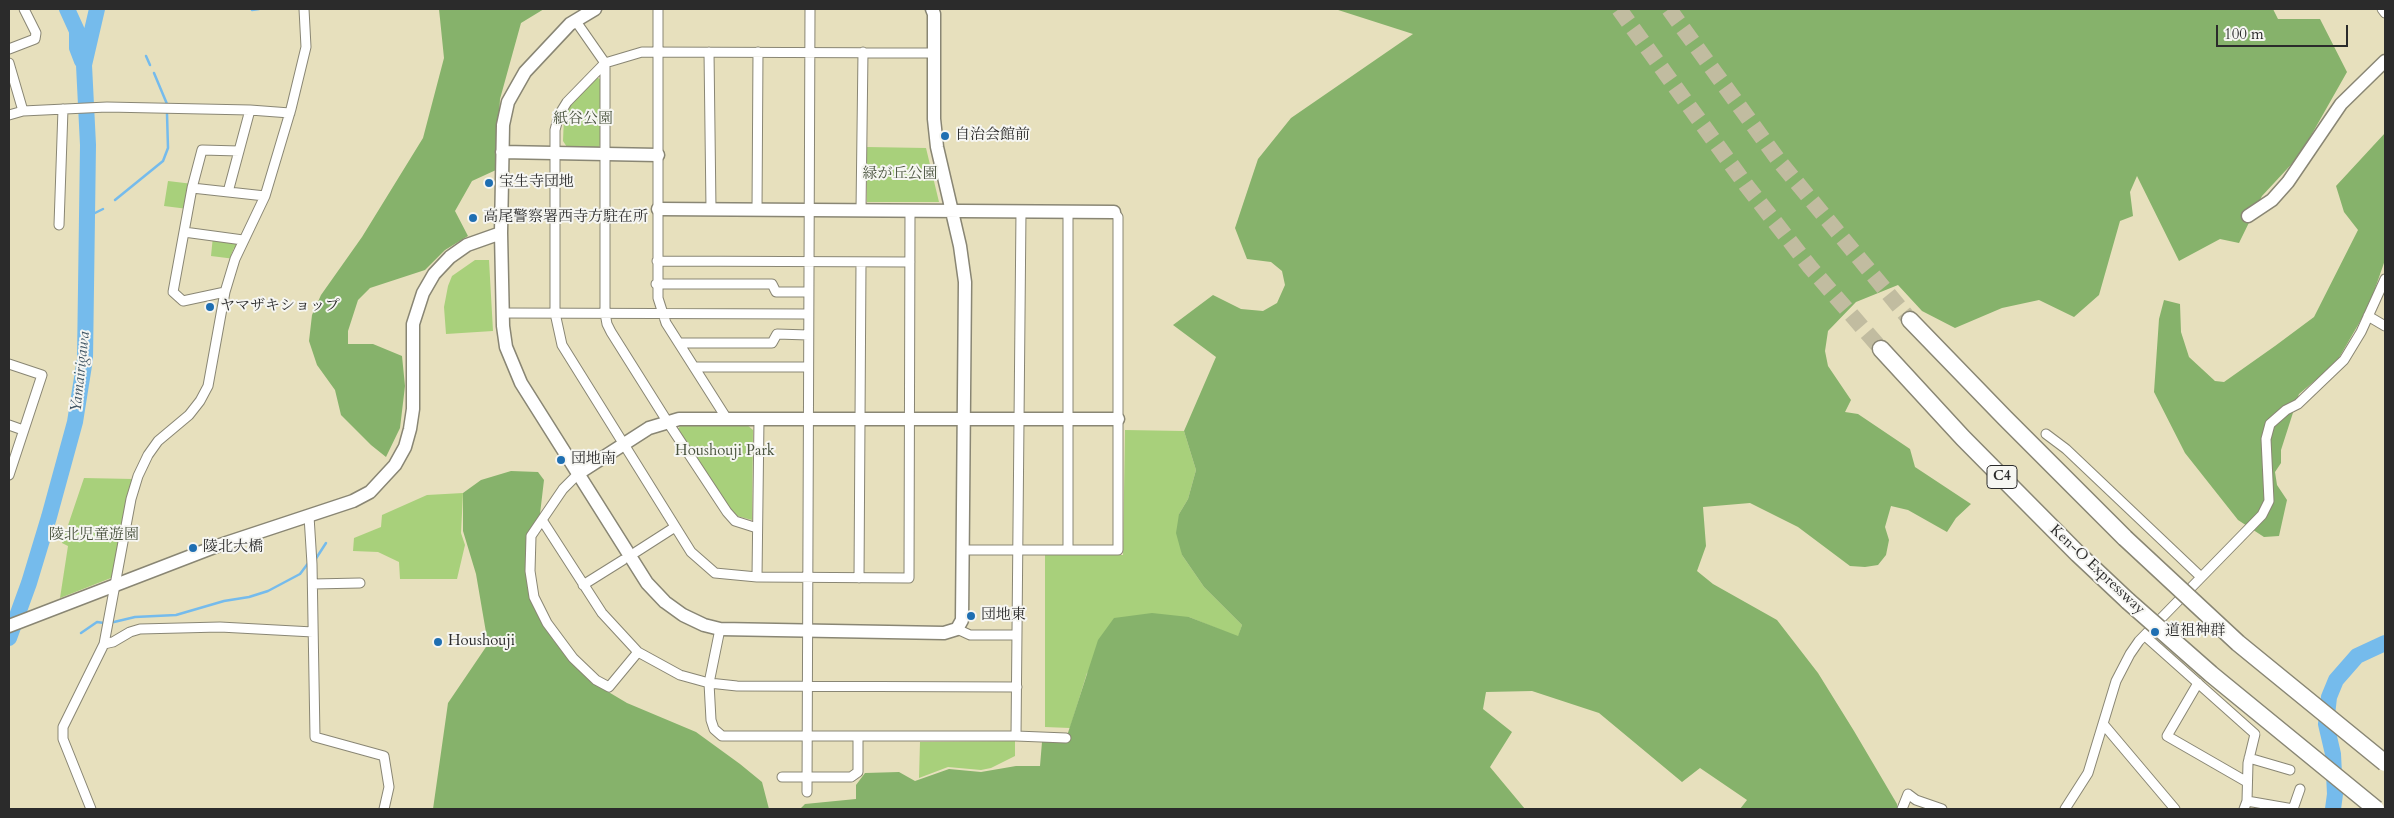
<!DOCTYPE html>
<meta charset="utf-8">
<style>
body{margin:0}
#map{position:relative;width:2394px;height:818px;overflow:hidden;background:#e7e0bd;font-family:Cardo,serif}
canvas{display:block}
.frame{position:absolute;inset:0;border:10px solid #2b2b2b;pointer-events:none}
.scale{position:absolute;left:2216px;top:25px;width:132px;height:22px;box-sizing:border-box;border:2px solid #2b2b2b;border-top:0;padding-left:6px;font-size:15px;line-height:18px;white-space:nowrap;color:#2b2b2b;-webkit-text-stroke:4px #f6f6f2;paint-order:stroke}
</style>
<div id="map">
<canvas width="2394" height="818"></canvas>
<div class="frame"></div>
<div class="scale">100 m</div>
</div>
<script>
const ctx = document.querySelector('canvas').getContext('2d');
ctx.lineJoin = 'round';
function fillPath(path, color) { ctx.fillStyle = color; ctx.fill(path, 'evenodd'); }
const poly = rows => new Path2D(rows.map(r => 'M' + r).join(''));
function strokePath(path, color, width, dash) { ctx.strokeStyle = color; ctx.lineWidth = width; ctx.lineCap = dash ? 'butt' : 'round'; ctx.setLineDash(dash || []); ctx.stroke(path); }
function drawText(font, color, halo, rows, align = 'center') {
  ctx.font = font + ' Cardo,"Noto Serif JP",serif'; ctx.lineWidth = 4; ctx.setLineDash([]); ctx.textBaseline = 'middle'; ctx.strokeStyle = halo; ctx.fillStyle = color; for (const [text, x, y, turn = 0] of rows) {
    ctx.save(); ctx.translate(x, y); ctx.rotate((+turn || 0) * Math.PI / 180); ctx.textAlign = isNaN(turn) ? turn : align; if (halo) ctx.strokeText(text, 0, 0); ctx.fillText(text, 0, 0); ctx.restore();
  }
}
fillPath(poly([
 [597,77,602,81,601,144,597,149,567,147,563,141,564,116,573,101],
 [867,147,926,148,939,202,867,202],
 [168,181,193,184,188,209,164,206],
 [213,236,243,240,239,250,234,248,231,255,236,257,235,259,211,256],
 [475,260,489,260,493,331,446,334,444,307,448,286,452,276],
 [746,424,753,430,752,520,737,516,729,508,678,429,681,425],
 [1125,430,1184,431,1196,470,1188,499,1179,514,1182,555,1204,587,1242,625,1238,637,1189,617,1087,673,1070,728,1045,727,1045,555,1123,555],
 [84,478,133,479,128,493,116,576,60,598,68,546,62,543],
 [463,493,461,533,465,545,457,579,400,579,399,562,378,552,353,551,354,538,381,527,382,515,427,495],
 [1015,741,1015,756,991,768,981,770,948,767,919,778,920,742]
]), '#a8d07b');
fillPath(poly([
 [439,9,544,9,521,23,500,99,496,170,472,181,455,211,468,236,445,250,425,270,370,288,358,300,348,331,348,344,373,344,402,356,405,386,400,428,386,457,371,445,341,415,335,390,317,365,309,341,312,315,321,295,362,237,423,138,444,58],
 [1335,9,2273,9,2278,19,2320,19,2347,72,2300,155,2262,196,2239,243,2220,239,2179,261,2137,176,2130,192,2133,216,2120,221,2099,295,2074,317,2039,300,2002,308,1955,328,1922,311,1898,285,1856,302,1828,331,1825,351,1828,366,1851,400,1845,412,1858,414,1910,449,1915,467,1971,504,1956,518,1947,532,1908,510,1891,506,1885,527,1889,540,1886,555,1878,565,1865,567,1850,566,1798,527,1750,503,1703,507,1706,546,1697,571,1713,584,1777,620,1818,673,1854,731,1897,804,1897,809,1740,809,1747,800,1700,768,1682,782,1599,713,1532,691,1486,692,1483,709,1512,732,1490,767,1525,809,800,809,805,804,856,799,856,785,865,773,899,772,915,781,949,769,981,772,1016,766,1040,766,1042,742,1065,742,1098,640,1114,618,1152,613,1189,617,1238,636,1242,625,1204,587,1182,555,1176,533,1179,514,1188,499,1196,470,1184,431,1216,357,1173,325,1213,295,1241,309,1263,311,1277,303,1285,285,1282,271,1271,262,1247,259,1235,228,1258,159,1291,118,1413,34],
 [2385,133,2385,260,2369,306,2336,363,2299,394,2281,450,2281,463,2275,472,2277,485,2287,500,2279,536,2264,537,2238,520,2185,453,2154,392,2159,319,2164,300,2180,304,2181,332,2189,357,2215,381,2224,382,2275,346,2314,317,2358,230,2344,212,2336,186],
 [511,471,538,472,544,480,540,514,526,537,526,571,531,601,554,641,590,681,627,703,696,732,740,764,762,782,769,809,433,809,448,703,488,644,476,574,463,531,463,493,481,480]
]), '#86b26b');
strokePath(poly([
 [252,10,259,9],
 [146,56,150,65],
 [154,73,167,104],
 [115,200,163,161,168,148,167,114],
 [87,217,103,209],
 [315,560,326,543],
 [114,622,135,617,176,615,224,601,249,597,268,591,300,574,309,562],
 [81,633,97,622,104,623]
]), '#75bbec', 2.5);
strokePath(poly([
 [67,9,77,31,77,48,82,61],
 [9,638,29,583,49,517,75,422,85,359,88,145,84,65,97,9],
 [2333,809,2335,794,2333,754,2326,724,2329,697,2336,680,2357,656,2385,643]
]), '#75bbec', 16);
strokePath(poly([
 [1619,9,1746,185,1810,267,1881,349],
 [1669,9,1779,161,1910,320]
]), '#c1bca0', 16, [16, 8]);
const street = poly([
 [658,9,658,298,666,323,727,419],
 [2382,9,2385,13],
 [575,20,605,63,605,313,607,324,611,332,667,421,727,512,735,521,757,528],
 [9,49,35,39,36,33,24,9],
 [709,52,711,209],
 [9,63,23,111],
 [9,115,23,111,107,107,250,110,290,113],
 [192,188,265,196],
 [228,192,250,110],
 [757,210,758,52],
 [861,210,863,52],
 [910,211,909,578,757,577,715,573,691,552,562,345,555,313,555,130,559,115,567,102,605,63,642,52,935,53],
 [59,225,63,109],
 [184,232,243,240],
 [657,261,910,262],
 [656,284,772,284,776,292,808,292],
 [225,292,183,301,173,292,192,188,202,150,239,151],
 [503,313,808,314],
 [2368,316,2385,326],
 [679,343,772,343,777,334,808,335],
 [9,364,42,375,9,475],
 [694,367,808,367],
 [9,425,23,430],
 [2046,434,2066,449,2201,577],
 [579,473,563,489,531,536,530,571,534,597,547,623,573,658,596,680,609,687,638,652,680,675,709,683,737,686,1017,687],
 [309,516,312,564,315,737,384,756,389,787,384,809],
 [542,520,602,613,638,652],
 [964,550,1118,550,1118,217,1114,212],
 [1068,550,1068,211],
 [636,552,675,527],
 [757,577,759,419],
 [859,578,861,262],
 [313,584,360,583],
 [583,585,623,560],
 [720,629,709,683,711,720,714,729,722,736,1016,736,1021,211],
 [957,629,970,635,1017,635],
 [2145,636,2255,734,2248,763,2247,801,2244,809],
 [104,644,113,642,130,632,140,629,220,627,313,632],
 [2198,683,2167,736,2247,782],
 [2104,725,2175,809],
 [1016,736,1066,738],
 [2249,758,2290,770],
 [782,777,851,777,858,772,858,736],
 [807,792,810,9],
 [2247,801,2293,809],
 [91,809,63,739,63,727,104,644,131,499,138,476,148,455,158,441,189,415,200,401,208,386,225,292,235,259,265,196,291,109,306,47,304,9],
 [1902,809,1908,794,1916,800,1942,809],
 [2065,809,2088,773,2116,681,2130,654,2139,641,2262,515,2269,501,2266,439,2270,424,2286,410,2298,404,2344,360,2361,332,2385,279],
 [2293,809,2300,789]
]);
const secondary = poly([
 [595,9,570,24,525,72,508,102,503,125,501,233,503,326,506,347,521,383,647,583,665,602,683,615,704,625,720,629,944,633,957,629,962,620,965,282,960,246,937,147,934,119,934,14,932,9],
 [502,152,658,155],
 [658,209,1114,212],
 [2248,216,2272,200,2288,182,2341,104,2385,61],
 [579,473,649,428,679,419,1118,419],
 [9,626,217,546,353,501,370,492,395,465,405,447,410,429,413,409,413,324,423,293,434,274,450,257,467,245,501,233]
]);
const highway = poly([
 [1910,320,2005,418,2125,538],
 [1881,349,1963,438,2078,554,2128,601]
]);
strokePath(street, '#898674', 11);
strokePath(secondary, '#898674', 15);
strokePath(highway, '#898674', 19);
strokePath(street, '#fff', 9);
strokePath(secondary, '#fff', 12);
strokePath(highway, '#fff', 16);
const highwayBridge = poly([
 [2125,538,2238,643,2385,763],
 [2128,601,2211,674,2376,809]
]);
strokePath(highwayBridge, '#898674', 19, []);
strokePath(highwayBridge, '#fff', 16);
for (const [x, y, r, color] of [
 [945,136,5,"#1f6fb2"],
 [489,183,5,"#1f6fb2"],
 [473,218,5,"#1f6fb2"],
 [210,307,5,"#1f6fb2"],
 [561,460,5,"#1f6fb2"],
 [193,548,5,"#1f6fb2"],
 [971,616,5,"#1f6fb2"],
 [2155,632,5,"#1f6fb2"],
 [438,642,5,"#1f6fb2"]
]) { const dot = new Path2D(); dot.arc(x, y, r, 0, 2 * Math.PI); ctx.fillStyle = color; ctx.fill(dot); strokePath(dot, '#f6f6f2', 2); }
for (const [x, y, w] of [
 [2002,477,30]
]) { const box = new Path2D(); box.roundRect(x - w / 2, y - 11.5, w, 23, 4); ctx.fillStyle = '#f6f6f2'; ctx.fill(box); strokePath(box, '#2b2b2b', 1); }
drawText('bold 14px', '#2b2b2b', null, [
 ["C4",2002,477]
]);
drawText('15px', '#4a543f', '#f6f6f2', [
 ["紙谷公園",583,120],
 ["緑が丘公園",900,175],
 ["Houshouji Park",725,452],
 ["陵北児童遊園",94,536]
]);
drawText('15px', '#2b2b2b', '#f6f6f2', [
 ["自治会館前",955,136],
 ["宝生寺団地",499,183],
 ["高尾警察署西寺方駐在所",483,218],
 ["ヤマザキショップ",220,307],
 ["団地南",571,460],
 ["陵北大橋",203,548],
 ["団地東",981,616],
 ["道祖神群",2165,632],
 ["Houshouji",448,642]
], 'left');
drawText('15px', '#2b2b2b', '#f6f6f2', [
 ["Ken-O Expressway",2097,570,43]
]);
drawText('italic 16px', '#415665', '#f6f6f2', [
 ["Yamairigawa",81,372,-84]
]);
</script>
